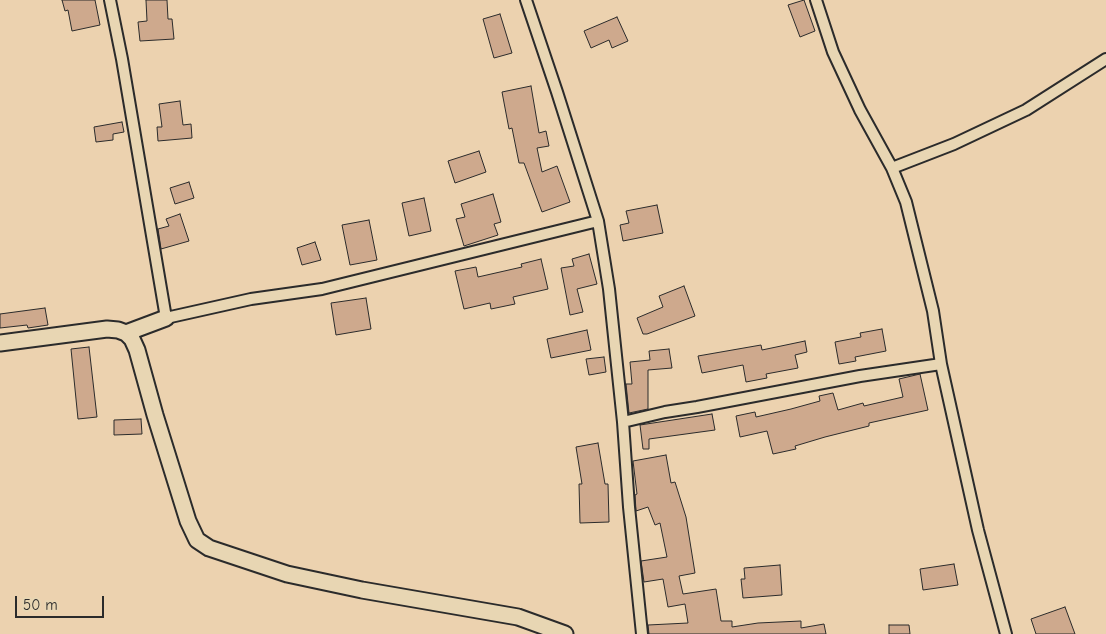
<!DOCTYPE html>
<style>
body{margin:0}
#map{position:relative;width:1106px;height:634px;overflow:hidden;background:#ecd2af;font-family:"Comic Neue",sans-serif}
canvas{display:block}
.scale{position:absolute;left:15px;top:596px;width:89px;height:22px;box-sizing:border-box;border:2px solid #2b2b2b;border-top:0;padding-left:6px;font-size:15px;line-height:18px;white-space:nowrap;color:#2b2b2b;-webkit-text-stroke:4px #e8d6b3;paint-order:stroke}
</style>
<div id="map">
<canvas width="1106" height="634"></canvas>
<div class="scale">50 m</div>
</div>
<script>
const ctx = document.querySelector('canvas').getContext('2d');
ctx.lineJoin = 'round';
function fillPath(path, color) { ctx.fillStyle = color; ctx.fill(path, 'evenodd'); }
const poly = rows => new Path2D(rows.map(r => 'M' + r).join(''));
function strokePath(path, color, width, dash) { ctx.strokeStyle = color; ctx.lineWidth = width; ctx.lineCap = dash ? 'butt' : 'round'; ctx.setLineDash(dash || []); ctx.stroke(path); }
const building = poly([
 [62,0,95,0,100,25,72,31,68,10,65,11,62,0],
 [146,0,167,0,168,19,172,19,174,39,140,41,138,22,147,21,146,0],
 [804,0,815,31,800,37,788,5,804,0],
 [500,14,512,53,494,58,483,19,500,14],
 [617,17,628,41,612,48,609,40,591,48,584,31,617,17],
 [531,86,539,133,546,131,549,146,537,148,542,172,557,166,570,202,542,212,524,163,519,163,512,128,509,129,502,92,531,86],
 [180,101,183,125,191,124,192,138,158,141,157,127,162,127,159,104,180,101],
 [122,122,124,132,113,134,113,140,96,142,94,127,122,122],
 [479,151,486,172,455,183,448,161,479,151],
 [189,182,194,198,175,204,170,188,189,182],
 [493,194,501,222,494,224,498,235,464,246,456,219,465,217,461,204,493,194],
 [424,198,431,231,409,236,402,203,424,198],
 [657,205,663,233,623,241,620,225,629,223,626,211,657,205],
 [180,214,189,241,161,249,158,229,169,226,166,219,180,214],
 [369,220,377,260,350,265,342,225,369,220],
 [315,242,321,260,302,265,297,248,315,242],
 [589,254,597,284,577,289,583,312,570,315,561,268,574,266,572,259,589,254],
 [541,259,548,289,513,297,515,304,491,309,490,303,464,309,455,271,476,267,478,277,522,267,521,264,541,259],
 [684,286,695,316,647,334,643,334,637,318,663,307,659,296,684,286],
 [366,298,371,329,336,335,331,303,366,298],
 [45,308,48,325,28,328,27,325,0,328,0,314,45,308],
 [882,329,886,351,855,357,856,361,839,364,835,342,861,337,860,333,882,329],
 [587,330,591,350,551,358,547,339,587,330],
 [805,341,807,352,795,355,798,368,766,374,767,378,746,382,743,365,702,373,698,356,761,345,762,350,805,341],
 [89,347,97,417,78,419,71,349,89,347],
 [669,349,672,368,648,370,648,409,629,413,626,384,632,384,630,362,650,360,649,351,669,349],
 [604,357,606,372,589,375,586,359,604,357],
 [920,374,928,410,869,423,869,426,825,437,795,446,796,449,773,454,767,431,740,437,736,416,755,412,756,417,791,409,820,401,819,396,833,393,838,410,863,403,864,406,903,397,899,379,920,374],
 [712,414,715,430,649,439,649,449,643,449,640,425,712,414],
 [141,419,142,434,114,435,114,420,141,419],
 [598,443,605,484,608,484,609,522,580,523,579,484,582,484,576,447,598,443],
 [666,455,671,483,675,482,686,517,695,573,679,576,683,594,716,589,721,621,732,621,732,627,758,623,801,621,801,628,824,624,826,634,649,634,648,625,688,623,685,604,668,607,663,579,644,582,641,561,667,557,660,523,655,525,648,507,636,511,635,495,637,494,633,461,666,455],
 [954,564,958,585,923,590,920,569,954,564],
 [780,565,782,595,743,598,741,579,745,579,744,568,780,565],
 [1065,607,1075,634,1036,634,1031,619,1065,607],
 [889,625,909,625,910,634,889,634,889,625]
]);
fillPath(building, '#cea98d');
strokePath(building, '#2b2b2b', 1);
const street = poly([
 [110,0,122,59,166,318,251,299,322,289,598,221],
 [526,0,557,92,598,221,609,289,623,422,629,507,642,634],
 [816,0,833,52,860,110,892,168,906,202,933,311,941,364,978,530,1006,634],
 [892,168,954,144,1026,110,1106,59],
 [623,422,665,412,697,407,860,376,941,364]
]);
const secondary = poly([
 [126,333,166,318],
 [0,343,107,329,118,330,126,333,132,339,137,350,155,415,188,521,197,540,209,548,287,574,362,590,518,617,565,634]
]);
strokePath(street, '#2b2b2b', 14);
strokePath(secondary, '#2b2b2b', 19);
strokePath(street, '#e8d6b3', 10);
strokePath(secondary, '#e8d6b3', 15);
</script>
